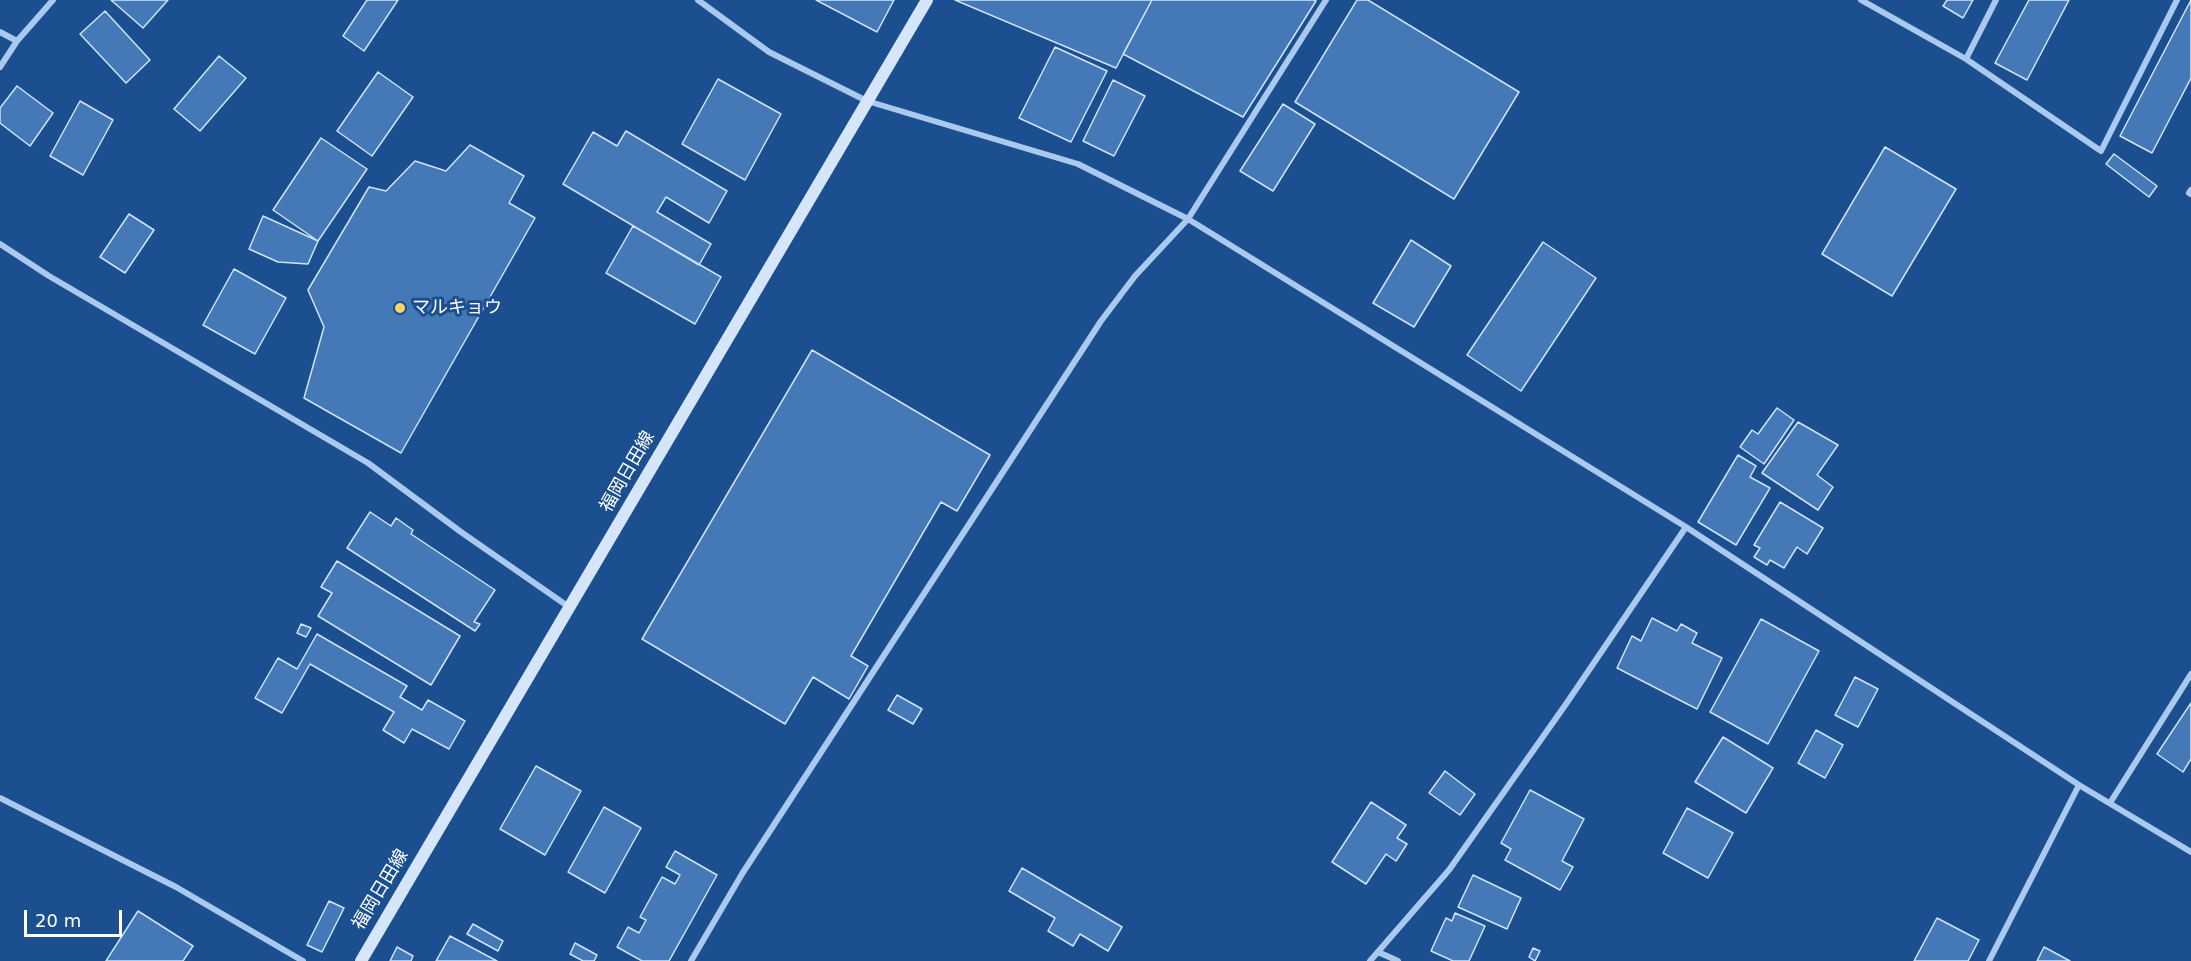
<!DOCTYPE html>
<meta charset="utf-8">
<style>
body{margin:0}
#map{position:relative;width:2191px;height:961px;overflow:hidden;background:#1b4f8f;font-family:"DejaVu Sans",sans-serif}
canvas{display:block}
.scale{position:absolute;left:24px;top:910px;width:98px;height:27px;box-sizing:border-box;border:3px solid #fff;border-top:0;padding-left:8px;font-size:18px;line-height:21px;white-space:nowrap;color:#fff;-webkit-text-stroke:4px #1b4f8f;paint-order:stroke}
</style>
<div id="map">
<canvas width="2191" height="961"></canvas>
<div class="scale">20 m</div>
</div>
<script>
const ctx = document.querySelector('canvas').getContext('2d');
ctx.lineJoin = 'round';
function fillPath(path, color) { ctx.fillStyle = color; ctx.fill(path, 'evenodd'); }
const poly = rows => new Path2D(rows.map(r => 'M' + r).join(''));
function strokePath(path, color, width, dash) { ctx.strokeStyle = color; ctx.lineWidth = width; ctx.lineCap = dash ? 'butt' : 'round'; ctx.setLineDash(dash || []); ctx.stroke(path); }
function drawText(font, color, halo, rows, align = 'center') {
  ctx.font = font + ' "DejaVu Sans","Noto Sans JP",sans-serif'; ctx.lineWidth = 6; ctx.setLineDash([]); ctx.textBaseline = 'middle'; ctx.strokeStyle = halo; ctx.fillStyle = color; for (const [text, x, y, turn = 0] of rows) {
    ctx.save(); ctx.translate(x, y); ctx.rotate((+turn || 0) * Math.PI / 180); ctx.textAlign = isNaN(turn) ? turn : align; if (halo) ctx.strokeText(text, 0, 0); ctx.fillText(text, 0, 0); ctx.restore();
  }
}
const building = poly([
 [111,0,168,0,143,28,111,0],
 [367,0,398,0,364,51,343,36,367,0],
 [816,0,894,0,877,32,816,0],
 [955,0,1152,0,1116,68,955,0],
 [1152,0,1314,0,1316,1,1243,117,1123,54,1152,0],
 [1357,0,1368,0,1519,92,1454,199,1295,102,1357,0],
 [1947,0,1973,0,1963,18,1943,6,1947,0],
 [2029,0,2069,0,2027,80,1995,63,2029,0],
 [2191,0,2191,78,2152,153,2120,136,2191,0],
 [105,11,150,60,126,83,80,34,105,11],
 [1055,47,1107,71,1071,142,1019,118,1055,47],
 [219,56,246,78,200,131,174,109,219,56],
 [378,72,413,97,372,156,337,131,378,72],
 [718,79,781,114,745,180,682,144,718,79],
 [1113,80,1145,96,1114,156,1083,141,1113,80],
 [17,86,53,113,30,146,0,123,0,108,17,86],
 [80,101,113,120,83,175,50,156,80,101],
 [1283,104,1315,124,1273,191,1240,171,1283,104],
 [626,131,727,191,709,223,666,197,657,212,711,244,699,265,563,184,593,132,617,146,626,131],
 [321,138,367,169,318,241,273,210,321,138],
 [470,145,524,176,509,203,535,218,401,453,304,398,324,327,308,290,369,187,386,191,415,161,446,171,470,145],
 [1885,147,1956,189,1892,296,1822,254,1885,147],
 [2114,154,2157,186,2149,197,2106,164,2114,154],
 [129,214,154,230,125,273,100,257,129,214],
 [263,216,318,241,308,264,278,262,249,249,263,216],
 [633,226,721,277,695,324,606,273,633,226],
 [1411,240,1451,266,1414,327,1373,303,1411,240],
 [1543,242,1596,278,1521,391,1467,355,1543,242],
 [234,269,286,298,255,354,203,325,234,269],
 [812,350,990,455,957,511,941,502,851,656,868,666,849,699,813,677,785,724,642,639,812,350],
 [1777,408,1794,420,1764,464,1740,447,1752,430,1758,434,1777,408],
 [1798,422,1838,445,1817,475,1833,487,1818,510,1762,473,1798,422],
 [1738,455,1756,466,1750,477,1770,488,1736,545,1698,522,1738,455],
 [1780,502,1823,528,1807,554,1797,547,1784,568,1770,560,1767,565,1754,557,1760,548,1754,545,1780,502],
 [370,512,391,526,396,518,413,530,411,534,495,590,474,622,480,624,475,631,347,548,370,512],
 [337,561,460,636,431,685,318,616,332,593,321,587,337,561],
 [1652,618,1677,631,1681,624,1697,633,1692,643,1722,658,1697,709,1617,668,1632,636,1641,641,1652,618],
 [1761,619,1819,651,1768,744,1710,712,1761,619],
 [301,624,311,628,306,637,297,633,301,624],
 [317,634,407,686,400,697,422,710,428,700,465,721,449,749,412,729,404,743,383,730,394,712,310,664,282,713,255,698,278,658,297,669,317,634],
 [1855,677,1878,689,1858,727,1835,715,1855,677],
 [897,695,922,709,913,724,888,710,897,695],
 [2191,703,2191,759,2183,772,2157,754,2191,703],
 [1816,730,1843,745,1825,778,1798,763,1816,730],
 [1723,737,1773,768,1746,813,1695,782,1723,737],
 [536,766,581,791,545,855,500,829,536,766],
 [1445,771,1475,794,1460,815,1429,793,1445,771],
 [1530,790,1584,819,1562,861,1573,867,1560,890,1505,860,1511,849,1501,843,1530,790],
 [1371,802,1406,825,1397,838,1407,844,1396,861,1386,854,1366,884,1332,862,1371,802],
 [604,807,641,828,605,893,568,872,604,807],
 [1687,808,1733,833,1708,878,1663,853,1687,808],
 [675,851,717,875,669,961,642,961,617,947,628,927,639,933,646,920,640,917,662,877,675,884,680,875,666,867,675,851],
 [1022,868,1122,927,1108,951,1080,934,1073,946,1048,931,1055,918,1009,891,1022,868],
 [1473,875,1521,898,1507,929,1458,907,1473,875],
 [329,901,344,908,322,952,307,945,329,901],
 [138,911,193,946,183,961,106,961,138,911],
 [1455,913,1485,926,1469,961,1453,961,1431,951,1446,918,1452,921,1455,913],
 [1937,918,1979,940,1968,961,1914,961,1937,918],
 [473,924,503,941,498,951,467,934,473,924],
 [450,936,497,961,436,961,450,936],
 [575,943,597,955,594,961,583,961,570,954,575,943],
 [397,947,413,956,411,961,390,961,397,947],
 [2044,947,2070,961,2037,961,2044,947],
 [1533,948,1540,951,1535,961,1529,957,1533,948]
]);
fillPath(building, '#4478b7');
strokePath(building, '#cfe3fa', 1.5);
strokePath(poly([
 [698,0,769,52,867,101,1078,164,1188,219,1686,527,2079,785],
 [1861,0,1966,59,2101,151,2177,0],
 [0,32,17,41],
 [1966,59,1996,0],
 [0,67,17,41,53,0],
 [2191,190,2189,193,2191,194],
 [0,244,49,276,368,463,461,532,569,607],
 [0,798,176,887,303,961],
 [2110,803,2191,674],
 [1378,952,1398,961],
 [691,961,742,874,1101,321,1135,276,1188,219,1326,0],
 [1370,961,1449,870,1566,704,1686,527],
 [1989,961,2079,785,2191,852]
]), '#a9c9ee', 6);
strokePath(poly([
 [361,961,927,0]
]), '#d6e6fa', 12);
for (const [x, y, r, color] of [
 [400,308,6,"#ffd166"]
]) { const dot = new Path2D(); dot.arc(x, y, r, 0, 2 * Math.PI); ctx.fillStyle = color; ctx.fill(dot); strokePath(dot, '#1b4f8f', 2); }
drawText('18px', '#fff', '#1b4f8f', [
 ["マルキョウ",412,308]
], 'left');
drawText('18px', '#fff', '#1b4f8f', [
 ["福岡日田線",628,472,-60],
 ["福岡日田線",381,890,-59]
]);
</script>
